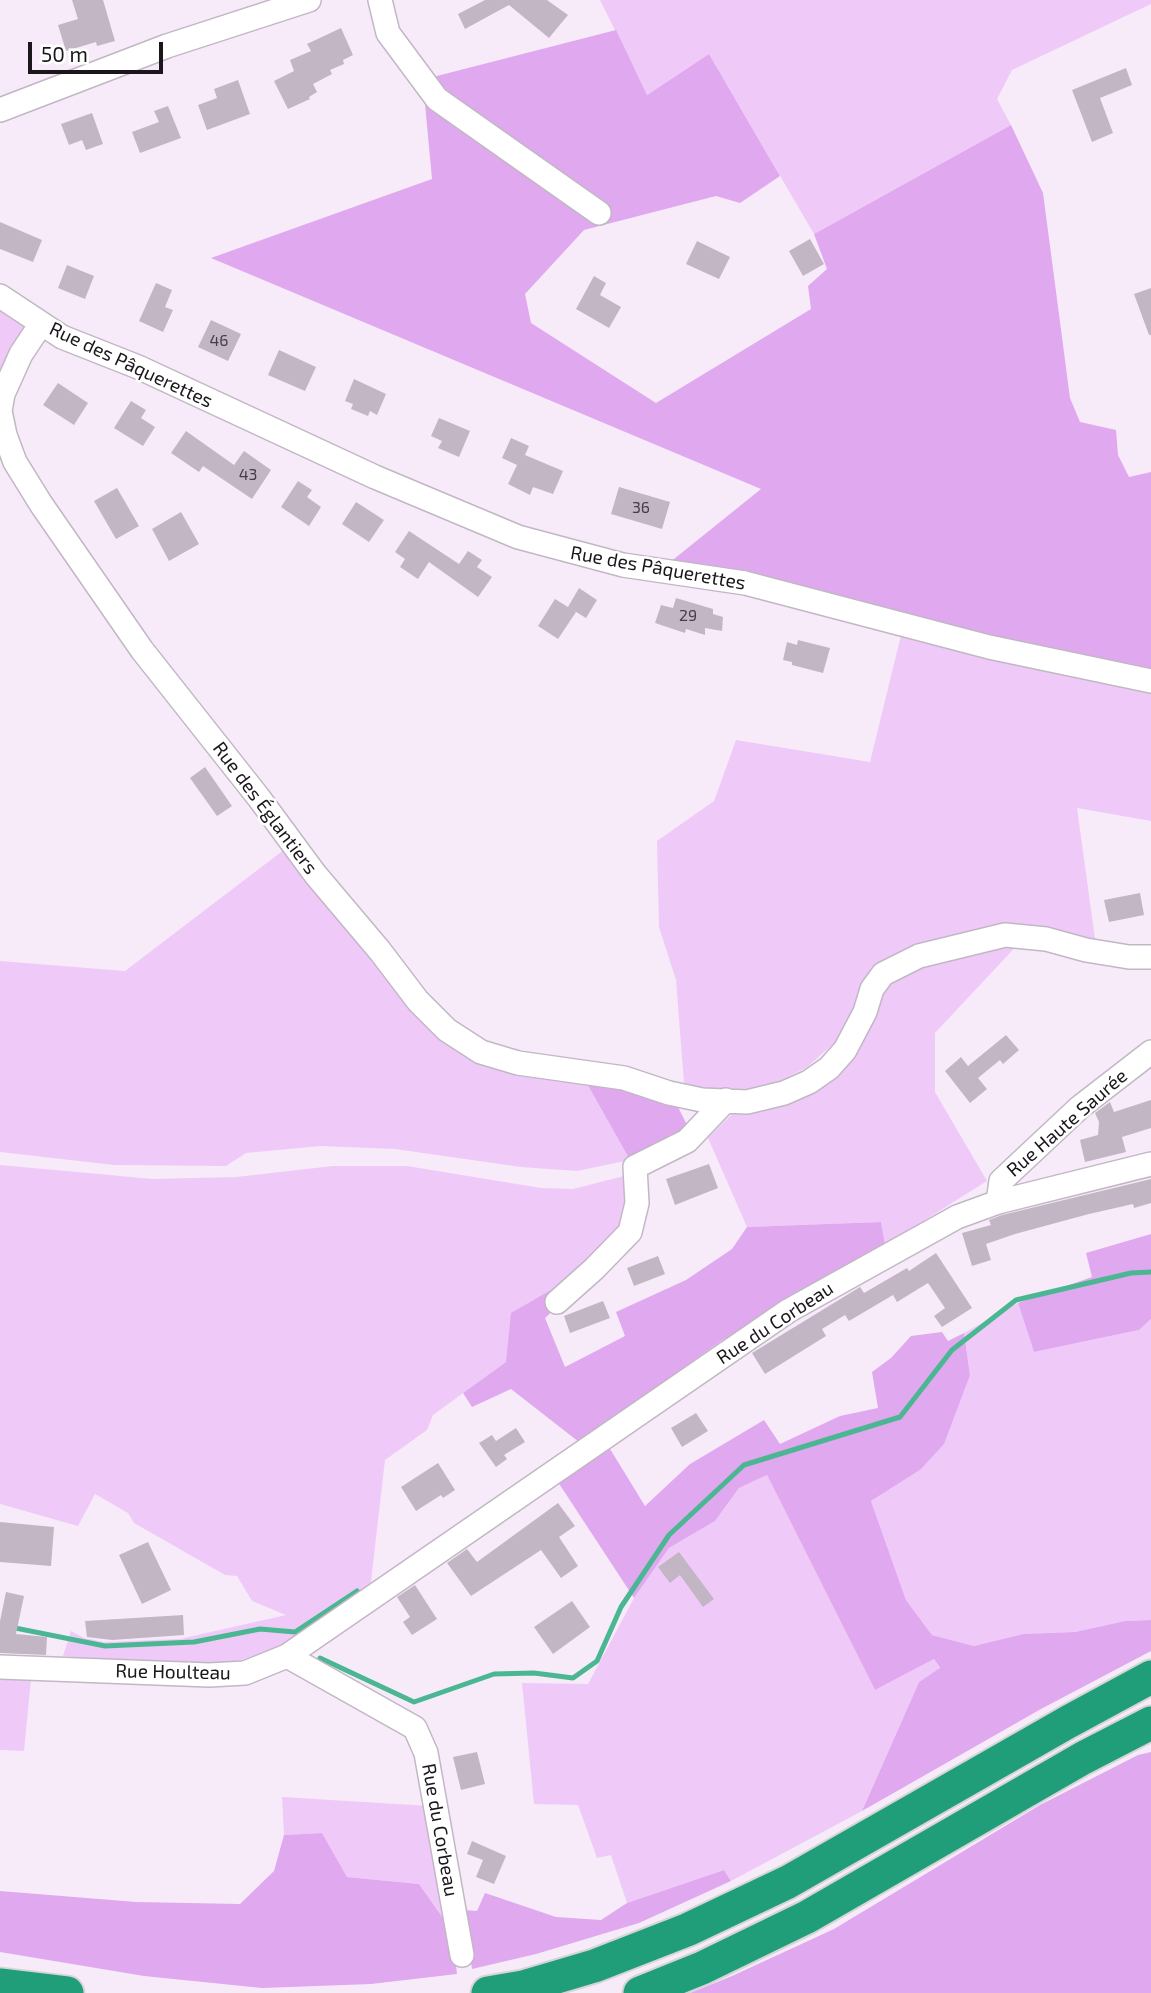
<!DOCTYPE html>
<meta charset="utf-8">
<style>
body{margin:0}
#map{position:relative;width:1151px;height:1993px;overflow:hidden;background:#f7ebfa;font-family:"Exo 2",sans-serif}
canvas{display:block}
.scale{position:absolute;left:28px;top:42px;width:135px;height:32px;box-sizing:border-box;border:4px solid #1a161b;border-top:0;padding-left:9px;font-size:21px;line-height:24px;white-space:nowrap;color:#1a161b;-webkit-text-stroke:5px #fff;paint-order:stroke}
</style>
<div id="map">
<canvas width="1151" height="1993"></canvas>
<div class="scale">50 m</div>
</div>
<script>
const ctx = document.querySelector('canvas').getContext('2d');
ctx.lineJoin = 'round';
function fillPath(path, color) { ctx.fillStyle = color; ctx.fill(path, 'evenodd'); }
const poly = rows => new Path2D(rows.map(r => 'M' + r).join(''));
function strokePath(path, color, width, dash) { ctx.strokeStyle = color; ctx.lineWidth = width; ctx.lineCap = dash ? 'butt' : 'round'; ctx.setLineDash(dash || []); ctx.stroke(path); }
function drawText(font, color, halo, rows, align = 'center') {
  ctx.font = font + ' "Exo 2",sans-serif'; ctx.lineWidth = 5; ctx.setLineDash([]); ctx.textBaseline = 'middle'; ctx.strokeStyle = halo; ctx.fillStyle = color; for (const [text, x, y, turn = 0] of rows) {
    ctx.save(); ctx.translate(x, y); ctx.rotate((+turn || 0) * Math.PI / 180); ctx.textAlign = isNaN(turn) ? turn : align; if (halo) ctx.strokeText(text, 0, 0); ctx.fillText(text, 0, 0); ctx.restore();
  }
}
fillPath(poly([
 [600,0,1151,0,1151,4,1012,70,997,99,1011,125,814,234,709,54,647,95],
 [0,302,27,323,0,379],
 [903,627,1151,691,1151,821,1077,808,1096,946,1018,926,887,960,841,1037,806,1068,759,1091,706,1093,684,1083,676,980,659,927,657,841,714,801,736,740,870,762],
 [289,846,479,1060,586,1082,630,1160,577,1171,521,1167,395,1149,321,1146,246,1153,226,1166,114,1165,0,1152,0,961,125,971],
 [1023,939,935,1033,935,1092,987,1181,885,1245,881,1222,747,1227,708,1138,733,1113,812,1085,882,982,914,961],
 [0,1165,153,1179,236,1177,333,1166,407,1166,541,1188,573,1189,628,1175,631,1215,554,1294,506,1362,433,1415,427,1430,385,1460,370,1590,316,1627,275,1649,235,1662,177,1666,63,1656,71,1631,84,1638,104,1642,180,1639,286,1615,252,1601,237,1576,225,1575,134,1523,128,1513,95,1494,78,1526,0,1504],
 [1018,1303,1034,1352,1139,1330,1151,1319,1151,1620,1125,1621,1075,1632,1023,1634,974,1646,932,1635,906,1600,871,1501,920,1470,970,1375,964,1333],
 [767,1475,875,1690,934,1659,940,1669,919,1682,862,1811,731,1881,724,1870,627,1903,611,1855,597,1858,578,1805,534,1804,522,1683,588,1684,634,1598,669,1548,715,1521,739,1488],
 [0,1679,31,1679,24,1751,0,1750],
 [282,1797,429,1806,452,1931,419,1884,347,1877,322,1833,284,1835]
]), '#efcaf8');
fillPath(poly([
 [616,30,647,95,709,54,780,176,740,203,716,196,584,230,525,294,531,323,656,403,811,309,808,286,827,269,814,234,1011,125,1043,193,1070,398,1080,422,1116,430,1118,455,1129,477,1151,472,1151,672,669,563,761,489,211,258,432,179,425,104,433,77],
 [586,1082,638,1086,674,1099,688,1127,630,1160],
 [881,1222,885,1245,721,1341,579,1442,511,1389,472,1407,463,1393,506,1362,511,1313,551,1290,561,1303,545,1318,565,1367,625,1336,616,1312,686,1280,732,1249,747,1227],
 [1151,1234,1151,1319,1139,1330,1034,1352,1018,1303,1092,1277,1086,1253],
 [942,1332,948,1341,964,1333,970,1375,944,1444,920,1470,871,1501,906,1600,932,1635,974,1646,1023,1634,1075,1632,1125,1621,1151,1620,1151,1651,1041,1709,862,1811,919,1682,940,1668,934,1659,875,1690,767,1475,739,1488,715,1521,669,1548,634,1598,556,1479,607,1444,645,1506,690,1464,764,1420,780,1444,840,1416,878,1408,872,1372,891,1358,911,1336],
 [1151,1752,1151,1993,690,1993,732,1976,834,1929,1040,1805,1138,1755],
 [322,1833,347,1877,419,1884,452,1931,457,1974,371,1984,262,1988,144,1976,0,1952,0,1891,136,1902,240,1904,274,1871,284,1835],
 [724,1870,731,1881,639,1923,536,1954,472,1969,464,1910,477,1911,485,1893,556,1917,601,1920,627,1903]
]), '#e0a8ee');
strokePath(poly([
 [0,1625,105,1646,194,1642,260,1629,295,1632,357,1591],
 [320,1658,414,1702,494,1674,534,1673,573,1678,597,1661,621,1607,669,1535,744,1465,900,1417,952,1350,1016,1300,1131,1273,1151,1272]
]), '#4bb692', 5);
fillPath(poly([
 [72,0,103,0,115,41,97,46,96,42,66,51,58,25,78,19],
 [485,0,547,0,568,15,549,38,509,5,465,29,458,14],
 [341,28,353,55,343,60,344,64,330,70,332,74,313,84,317,92,309,97,310,99,288,109,274,81,294,71,290,60,311,51,307,44],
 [1126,68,1132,85,1100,98,1113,133,1092,142,1072,90],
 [238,80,250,114,207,130,198,105,217,98,214,89],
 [168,106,181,138,140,153,132,132,159,122,154,111],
 [92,113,103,144,86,150,82,140,69,145,61,124],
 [0,222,42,240,33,262,0,249],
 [810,239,824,264,803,276,789,251],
 [697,241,730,257,719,279,686,264],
 [67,265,94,276,85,299,58,288],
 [594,276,606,283,600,295,621,307,609,328,576,309],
 [156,283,172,290,165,307,173,310,163,332,139,321],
 [1151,288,1151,335,1149,335,1134,294],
 [211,320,241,334,228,361,198,347],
 [279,350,316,367,305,391,268,375],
 [354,379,386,394,377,415,370,411,368,416,351,409,353,404,345,401],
 [58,383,88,403,74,425,43,405],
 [131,401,146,410,141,418,155,427,143,446,114,428],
 [439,418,470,431,459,457,438,448,442,441,431,436],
 [186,431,234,465,244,451,271,470,252,499,203,466,199,472,171,453],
 [511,438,529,446,525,455,563,471,553,494,533,487,530,495,508,484,517,465,502,458],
 [298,481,312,490,307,497,321,507,309,526,281,507],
 [619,487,670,502,662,529,611,514],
 [117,488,139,526,116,539,94,501],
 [356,502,384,520,369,542,342,524],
 [181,512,199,544,169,561,152,529],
 [409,531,459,564,468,551,482,560,477,567,492,577,478,597,429,562,418,579,400,567,405,559,395,552],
 [579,588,597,600,586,618,568,607],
 [676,598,713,609,713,614,723,617,722,631,705,628,705,635,686,629,685,633,655,623,661,605,673,608],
 [555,599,576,612,558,639,538,626],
 [798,640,830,648,823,673,792,665,792,662,783,660,787,642,797,645],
 [205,767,232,806,217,816,190,778],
 [1140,893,1144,915,1109,922,1104,900],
 [1006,1035,1019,1050,1003,1064,1000,1060,978,1078,987,1089,970,1103,945,1071,961,1057,968,1066],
 [1151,1100,1151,1128,1122,1137,1126,1152,1085,1162,1080,1140,1098,1135,1099,1122,1095,1113,1110,1102,1114,1112],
 [709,1164,718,1188,675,1205,666,1179],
 [1151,1179,1151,1203,1134,1208,1133,1204,1089,1214,1015,1234,986,1244,991,1260,972,1266,962,1233,991,1225,989,1220,1002,1215],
 [936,1253,972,1308,942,1327,934,1316,945,1308,928,1283,897,1302,893,1295,849,1321,845,1315,822,1329,826,1336,765,1374,752,1353,860,1287,864,1293,907,1268,909,1271],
 [658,1256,665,1274,634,1286,627,1268],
 [603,1301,610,1318,570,1333,564,1316],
 [696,1413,708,1431,682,1447,671,1428],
 [516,1428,525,1442,504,1455,507,1459,496,1467,479,1443,492,1435,496,1441],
 [438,1463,455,1490,443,1498,441,1495,416,1511,401,1487],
 [558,1503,575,1526,559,1537,578,1566,561,1578,541,1550,471,1596,447,1563,467,1549,477,1562],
 [0,1522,54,1527,51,1566,0,1562],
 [148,1542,171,1590,142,1604,119,1555],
 [679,1552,714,1599,703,1607,680,1575,670,1583,658,1567],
 [415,1585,437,1619,412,1635,403,1622,410,1617,397,1597],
 [6,1592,24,1596,16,1634,47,1637,46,1655,0,1653,0,1621],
 [572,1601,590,1627,553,1654,534,1627],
 [183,1615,184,1635,112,1640,87,1637,85,1621],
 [477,1752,485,1784,461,1790,453,1757],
 [472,1841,506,1856,494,1884,476,1877,483,1860,467,1854]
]), '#c2b6c5');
const minor = poly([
 [380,0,388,33,437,99,599,213],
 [0,110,167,46,309,0],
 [0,296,62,337,138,367,375,477,518,537,623,565,745,583,989,647,1151,681],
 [41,324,21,354,3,394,0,411,5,435,15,462,41,504,142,650,259,798,315,874,380,951,418,1001,447,1030,481,1052,518,1063,624,1078,669,1093,702,1100,747,1102,784,1093,809,1082,829,1068,845,1050,865,1012,872,989,883,974,919,956,1005,935,1046,939,1086,950,1129,957,1151,957],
 [998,1202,1001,1181,1080,1107,1151,1052],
 [557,1302,594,1269,630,1232,637,1203,635,1167,687,1141,726,1100],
 [287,1656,415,1728,426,1753,462,1955],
 [0,1667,209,1675,245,1673,287,1656,788,1311,957,1217,998,1202,1151,1164]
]);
const highway = poly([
 [0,1985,67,1993],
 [488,1993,523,1987,594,1966,689,1929,788,1882,1068,1722,1151,1677],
 [640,1993,702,1968,807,1917,1083,1758,1151,1723]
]);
strokePath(minor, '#c2b7c5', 26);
strokePath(highway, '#d6d5d6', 37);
strokePath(minor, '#fff', 23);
strokePath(highway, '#209e7a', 33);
drawText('16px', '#443e46', null, [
 ["46",219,341],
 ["43",248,475],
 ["36",641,508],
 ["29",688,616]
]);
drawText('19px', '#1a161b', '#fff', [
 ["Rue des Pâquerettes",131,365,25],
 ["Rue des Pâquerettes",658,568,10],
 ["Rue des Églantiers",265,808,53],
 ["Rue Haute Saurée",1067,1123,-41],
 ["Rue du Corbeau",775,1323,-33],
 ["Rue Houlteau",173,1672,1],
 ["Rue du Corbeau",440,1830,80]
]);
</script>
